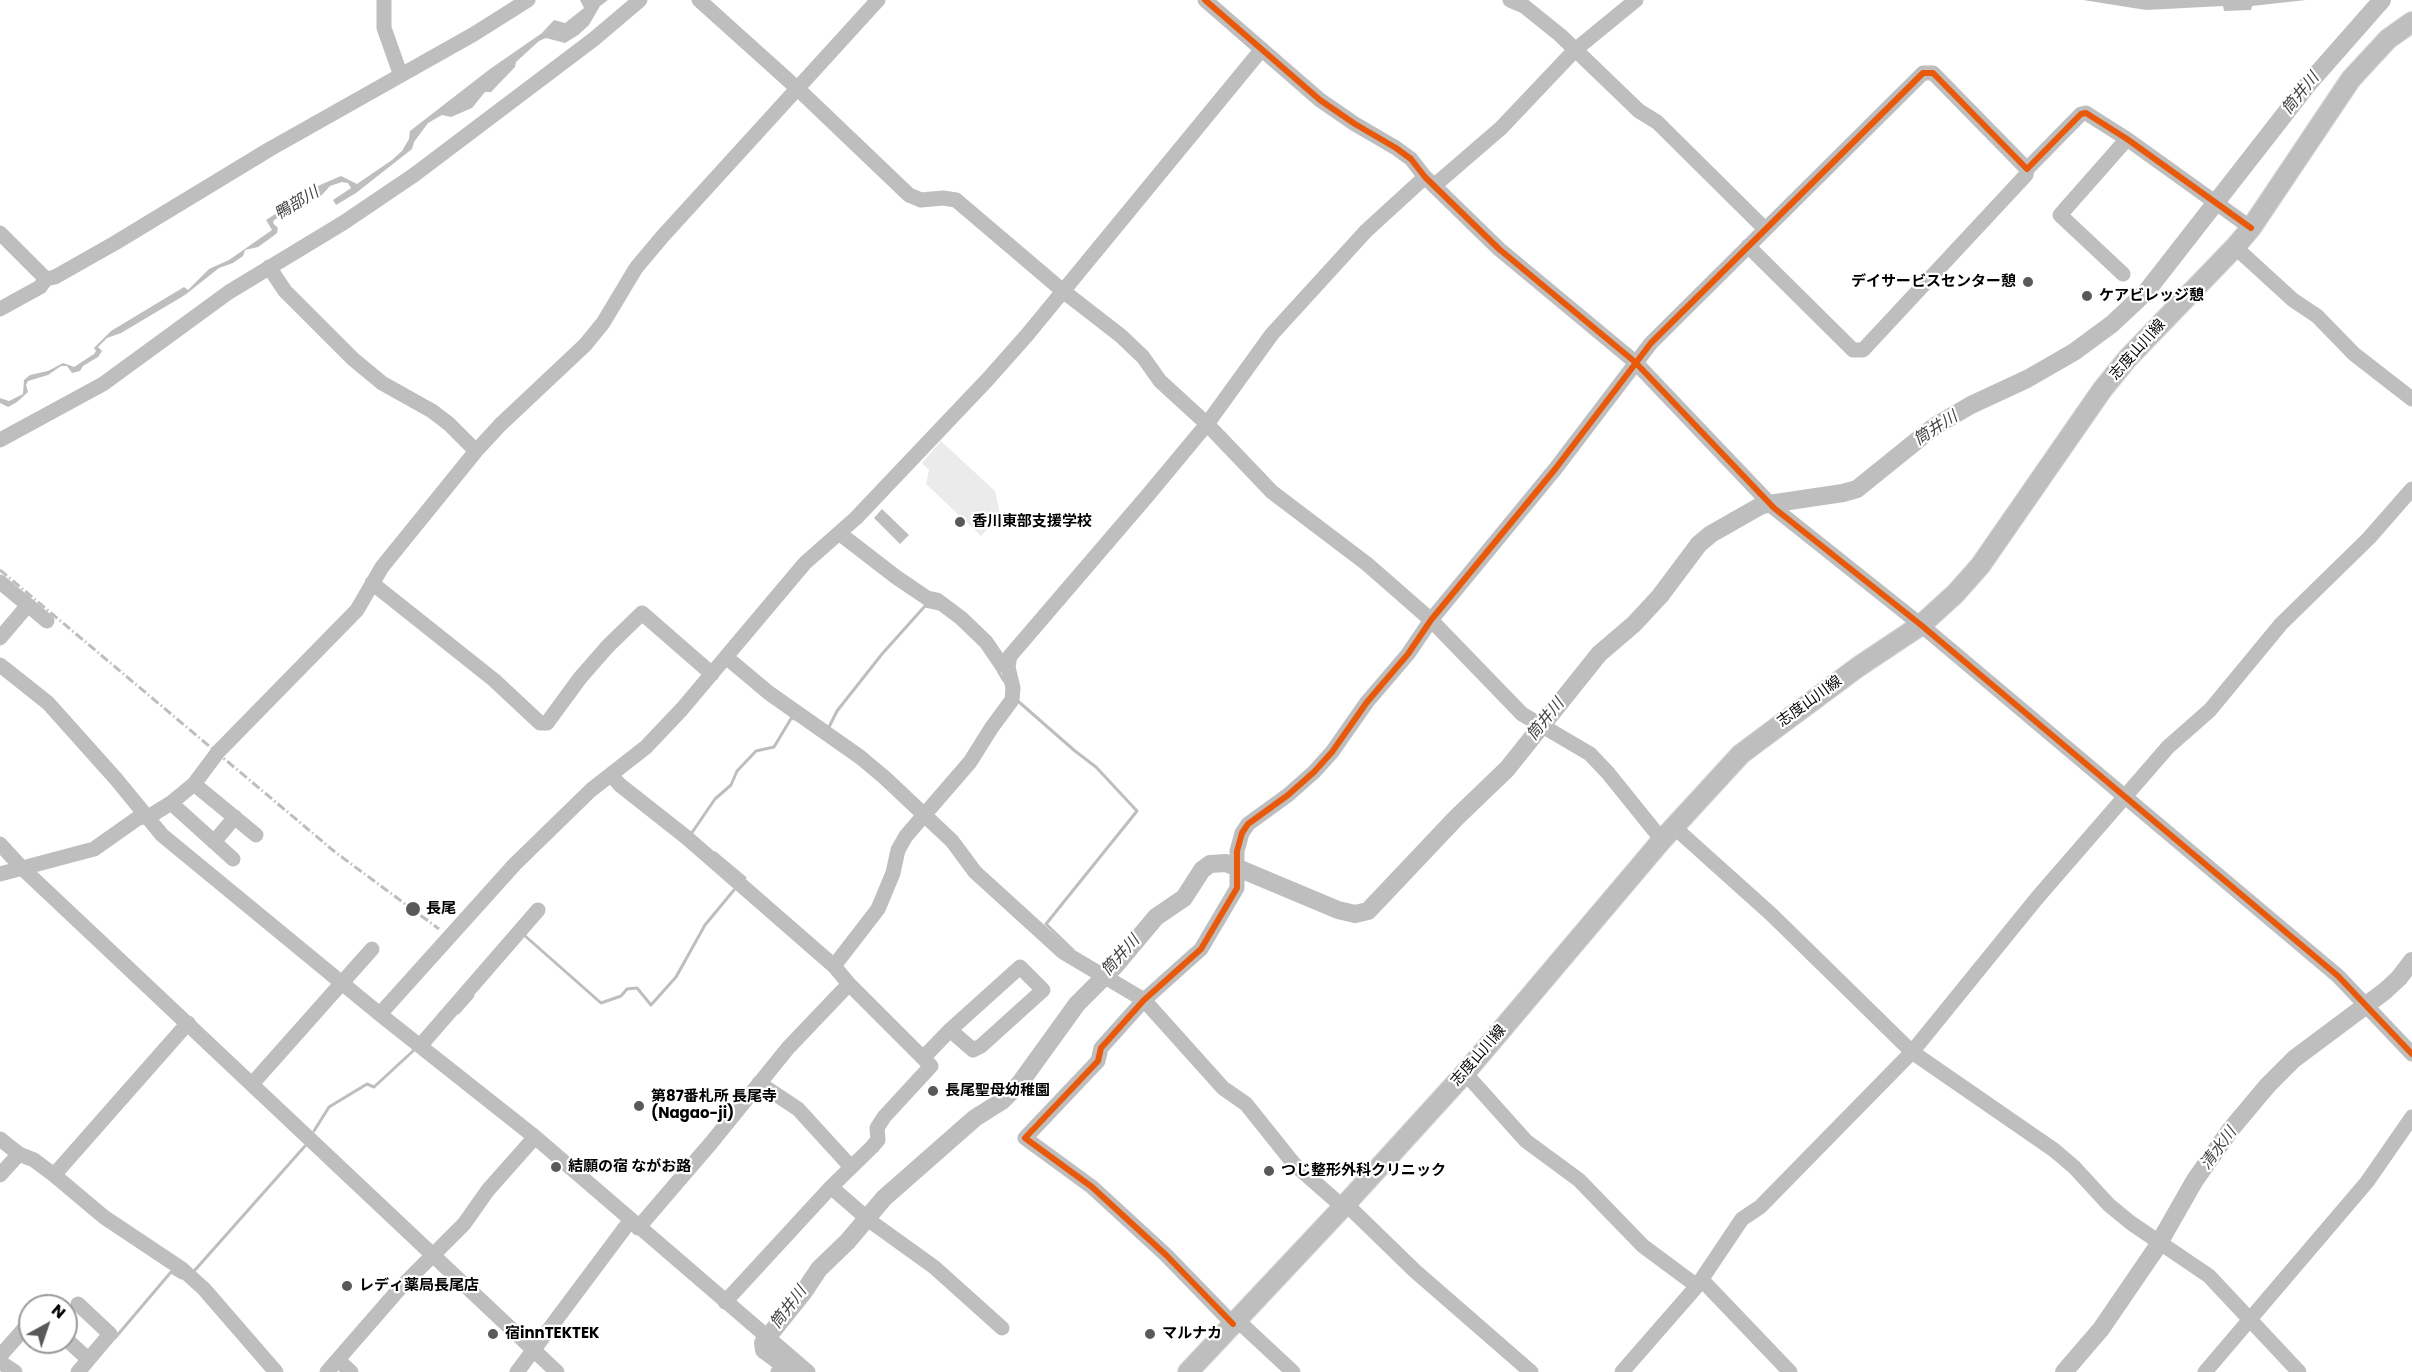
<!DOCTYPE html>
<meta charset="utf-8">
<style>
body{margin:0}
#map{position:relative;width:2412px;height:1372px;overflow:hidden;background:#fff;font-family:Poppins,sans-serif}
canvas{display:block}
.north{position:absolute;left:18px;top:1294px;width:60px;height:60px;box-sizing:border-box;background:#fff;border:2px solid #999;border-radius:50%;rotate:40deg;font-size:16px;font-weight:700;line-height:24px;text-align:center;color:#000}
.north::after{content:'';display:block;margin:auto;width:21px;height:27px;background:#595959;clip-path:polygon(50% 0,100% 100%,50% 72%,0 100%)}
</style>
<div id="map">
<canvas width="2412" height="1372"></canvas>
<div class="north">N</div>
</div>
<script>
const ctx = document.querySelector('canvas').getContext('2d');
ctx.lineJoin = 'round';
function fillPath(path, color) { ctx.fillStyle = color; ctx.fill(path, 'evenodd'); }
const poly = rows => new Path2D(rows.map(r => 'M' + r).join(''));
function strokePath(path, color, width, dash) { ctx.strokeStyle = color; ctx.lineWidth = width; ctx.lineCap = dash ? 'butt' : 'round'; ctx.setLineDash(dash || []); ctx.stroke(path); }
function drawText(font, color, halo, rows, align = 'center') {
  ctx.font = font + ' Poppins,"Noto Sans JP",sans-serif'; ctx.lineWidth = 4.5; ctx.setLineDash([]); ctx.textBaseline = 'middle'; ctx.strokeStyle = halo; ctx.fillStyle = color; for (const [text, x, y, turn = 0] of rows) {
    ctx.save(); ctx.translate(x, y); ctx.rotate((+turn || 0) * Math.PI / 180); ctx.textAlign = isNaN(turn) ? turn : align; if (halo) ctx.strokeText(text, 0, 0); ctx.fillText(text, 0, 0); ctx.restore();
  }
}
fillPath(poly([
 [941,441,995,491,1000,514,981,536,926,484,929,470,922,463]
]), '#ebebeb');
fillPath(poly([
 [580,0,608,0,600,6,589,25,578,35,565,43,546,38,539,41,516,62,515,67,491,92,485,92,472,108,451,117,442,115,428,123,414,142,412,149,356,193,336,205,333,200,351,188,348,183,342,182,330,186,320,197,274,220,273,223,278,228,277,233,272,237,258,247,245,250,243,256,233,263,219,268,185,295,121,333,107,338,98,347,102,351,98,357,83,366,80,371,72,373,67,366,61,366,48,375,28,381,26,385,28,392,17,402,8,407,0,403,0,398,9,401,23,394,24,380,30,375,48,371,63,363,74,367,94,354,96,351,94,348,111,331,184,287,188,290,209,269,229,260,272,230,266,220,320,185,341,176,357,184,392,160,402,151,409,139,410,131,490,69,542,33,554,20,565,23,584,8],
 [2083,0,2306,0,2252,6,2251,10,2224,11,2223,6,2146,10],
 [882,509,909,535,900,544,874,518]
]), '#bebebe');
strokePath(poly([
 [997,669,1004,681],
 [1019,702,1075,751,1096,767,1137,811,1046,924,1073,950],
 [829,727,837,711,882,654,925,606,939,609],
 [691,834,715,799,731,785,737,771,756,751,774,747,792,717,794,719],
 [715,853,745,878],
 [524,935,601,1003,621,996,627,989,637,988,651,1005,676,977,705,925,734,890],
 [1102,967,1110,970],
 [458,1013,473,996],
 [314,1131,329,1107,367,1084,374,1087,413,1051],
 [195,1270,305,1146],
 [115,1338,171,1272,181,1278]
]), '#bebebe', 3);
strokePath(poly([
 [794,1372,764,1350,763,1343,803,1293,819,1269,848,1241,884,1198,975,1118,1002,1101,1020,1083,1077,1004,1115,966,1156,917,1184,898,1202,870,1210,864,1226,863,1338,910,1355,914,1368,911,1456,818,1507,769,1599,654,1634,624,1660,596,1699,544,1711,534,1762,505,1843,493,1857,489,1935,426,1971,405,2027,379,2074,352,2112,324,2146,292,2309,83,2382,0],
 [2064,1372,2101,1329,2155,1250,2195,1180,2231,1129,2268,1085,2294,1059,2385,991,2399,978,2412,961]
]), '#bebebe', 18);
const major = poly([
 [1188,1372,1343,1207,1465,1073,1662,840,1741,754,1858,667,1921,625,1955,594,1980,566,2102,390,2128,358,2235,247,2251,228,2351,79,2388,39,2412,22]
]);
strokePath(major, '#dbdbdb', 22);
strokePath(poly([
 [384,0,384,28,400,73],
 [699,0,798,89,909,195,921,200,943,198,956,200,1063,291,1121,336,1143,357,1160,381,1207,424,1272,492,1367,564,1431,620,1522,714,1590,754,1608,773,1662,840],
 [1205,0,1320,100,1355,124,1396,148,1411,159,1425,177,1499,249,1635,362,1774,508,1921,625,2338,976,2412,1054],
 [1510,0,1524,6,1560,35,1639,111,1657,122,1765,229],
 [1435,185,1501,128,1575,50,1636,0],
 [0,233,46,279],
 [1748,246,1853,350,1863,350,2026,175,2027,169],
 [2235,247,2293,300,2317,316,2354,354,2412,399],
 [269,267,285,291,353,359,382,383,432,411,449,424,476,451],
 [2123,274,2060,215,2127,139],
 [0,309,40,287,46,279,55,277,115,243,270,149,474,34,528,0],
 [0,440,103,384,229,292,343,223,414,175,594,39,640,0],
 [839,533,896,577,927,598,937,600,961,618,986,642,1001,664,1008,667],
 [0,582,47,621],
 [372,583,494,680,540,723,547,723,580,678,608,646,642,613,712,674],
 [0,638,28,605],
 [726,657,769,693,860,757,884,777,952,841,975,872,1063,952,1144,1000,1223,1088,1246,1104,1294,1164,1343,1207],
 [0,665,48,703,116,779,162,835,382,1016,535,1137,808,1372],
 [611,775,620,785,686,837,834,966],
 [194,784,256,835],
 [171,803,233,859],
 [1674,827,1772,915,1912,1052,2054,1150,2074,1167,2109,1205,2131,1223,2209,1276,2299,1372],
 [214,842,235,817],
 [0,844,22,868,557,1372],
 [0,874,94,849,138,818,150,816,171,803,194,784,218,752,357,610,382,567,476,451,500,425,585,345,603,323,636,268,662,237,878,0],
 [380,1014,515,864,591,790,646,747,682,709,805,563,856,518,988,379,1027,335,1262,49],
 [420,1046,538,910],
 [923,1058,950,1030,1020,967,1043,990,981,1046,973,1050,950,1030],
 [1465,1073,1526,1141,1579,1180,1643,1246,1697,1286],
 [759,1083,798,1109,851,1167],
 [252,1084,372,949],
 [0,1139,19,1154,34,1160,54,1175,104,1217,182,1269,204,1289,276,1372],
 [0,1175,19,1154],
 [54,1175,188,1023],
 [831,1187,870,1221,934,1267,1002,1328],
 [1346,1204,1415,1271,1531,1372],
 [638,1228,711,1143,788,1048,849,984,834,966,878,909,893,873,898,850,906,836,970,762,992,727,1012,700,1013,688,1008,667,1010,656,1148,495,1207,424,1272,334,1366,231,1425,177],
 [1702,1280,1790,1372],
 [725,1302,831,1187,872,1147,878,1140,877,1128,884,1117,931,1066,849,984],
 [1237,1320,1293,1372],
 [1233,1324,1166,1255,1092,1187,1025,1138,1098,1061,1101,1048,1144,1000,1201,949,1237,888,1237,851,1242,833,1248,824,1288,795,1314,772,1332,752,1367,702,1408,654,1431,620,1556,468,1651,343,1923,73,1933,73,2027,169,2081,114,2086,113,2127,139,2251,228],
 [66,1339,88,1359],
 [0,1356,30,1322],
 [338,1360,351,1372],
 [0,1362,15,1372],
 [78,1372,110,1334,78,1304],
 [327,1372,401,1287,464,1224,488,1190,535,1137],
 [517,1372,630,1221],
 [778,1372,789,1356],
 [1622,1372,1697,1286,1742,1219,1760,1207,1912,1052,2037,898,2168,747,2210,710,2281,624,2369,538,2412,489],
 [2205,1372,2367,1182,2412,1117]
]), '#bebebe', 15);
strokePath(major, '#bebebe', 20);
strokePath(poly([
 [0,570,335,852,439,929]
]), '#bebebe', 3, [9, 3, 1.5, 3]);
strokePath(poly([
 [1205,0,1320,100,1355,124,1396,148,1411,159,1425,177,1499,249,1635,362,1774,508,1921,625,2338,976,2412,1054],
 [1233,1324,1166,1255,1092,1187,1025,1138,1098,1061,1101,1048,1144,1000,1201,949,1237,888,1237,851,1242,833,1248,824,1288,795,1314,772,1332,752,1367,702,1408,654,1431,620,1556,468,1651,343,1923,73,1933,73,2027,169,2081,114,2086,113,2127,139,2251,228]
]), '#e8590c', 6);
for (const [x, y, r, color] of [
 [2028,282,6,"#595959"],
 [2087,296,6,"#595959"],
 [960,522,6,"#595959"],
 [413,909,8,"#595959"],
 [933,1091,6,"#595959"],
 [639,1106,6,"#595959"],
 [556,1167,6,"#595959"],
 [1269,1171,6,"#595959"],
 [347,1286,6,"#595959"],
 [493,1334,6,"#595959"],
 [1150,1334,6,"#595959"]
]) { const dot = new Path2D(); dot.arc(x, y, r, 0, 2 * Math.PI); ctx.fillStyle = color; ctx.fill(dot); strokePath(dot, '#fff', 2); }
drawText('bold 15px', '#000', '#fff', [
 ["デイサービスセンター憩",2016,282,"right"],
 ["ケアビレッジ憩",2099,296],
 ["香川東部支援学校",972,522],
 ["長尾",426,909],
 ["長尾聖母幼稚園",945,1091],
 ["第87番札所 長尾寺",651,1097],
 ["(Nagao-ji)",651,1114],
 ["結願の宿 ながお路",568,1167],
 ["つじ整形外科クリニック",1281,1171],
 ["レディ薬局長尾店",359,1286],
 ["宿innTEKTEK",505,1334],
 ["マルナカ",1162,1334]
], 'left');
drawText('15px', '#000', '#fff', [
 ["志度山川線",2138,350,-48],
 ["志度山川線",1810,702,-36],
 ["志度山川線",1479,1056,-49]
]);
drawText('italic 16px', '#434343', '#fff', [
 ["筒井川",2301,94,-51],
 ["鴨部川",297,204,-31],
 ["筒井川",1936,429,-33],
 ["筒井川",1546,720,-51],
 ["筒井川",1121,956,-48],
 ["清水川",2219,1149,-53],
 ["筒井川",789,1308,-53]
]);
</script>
